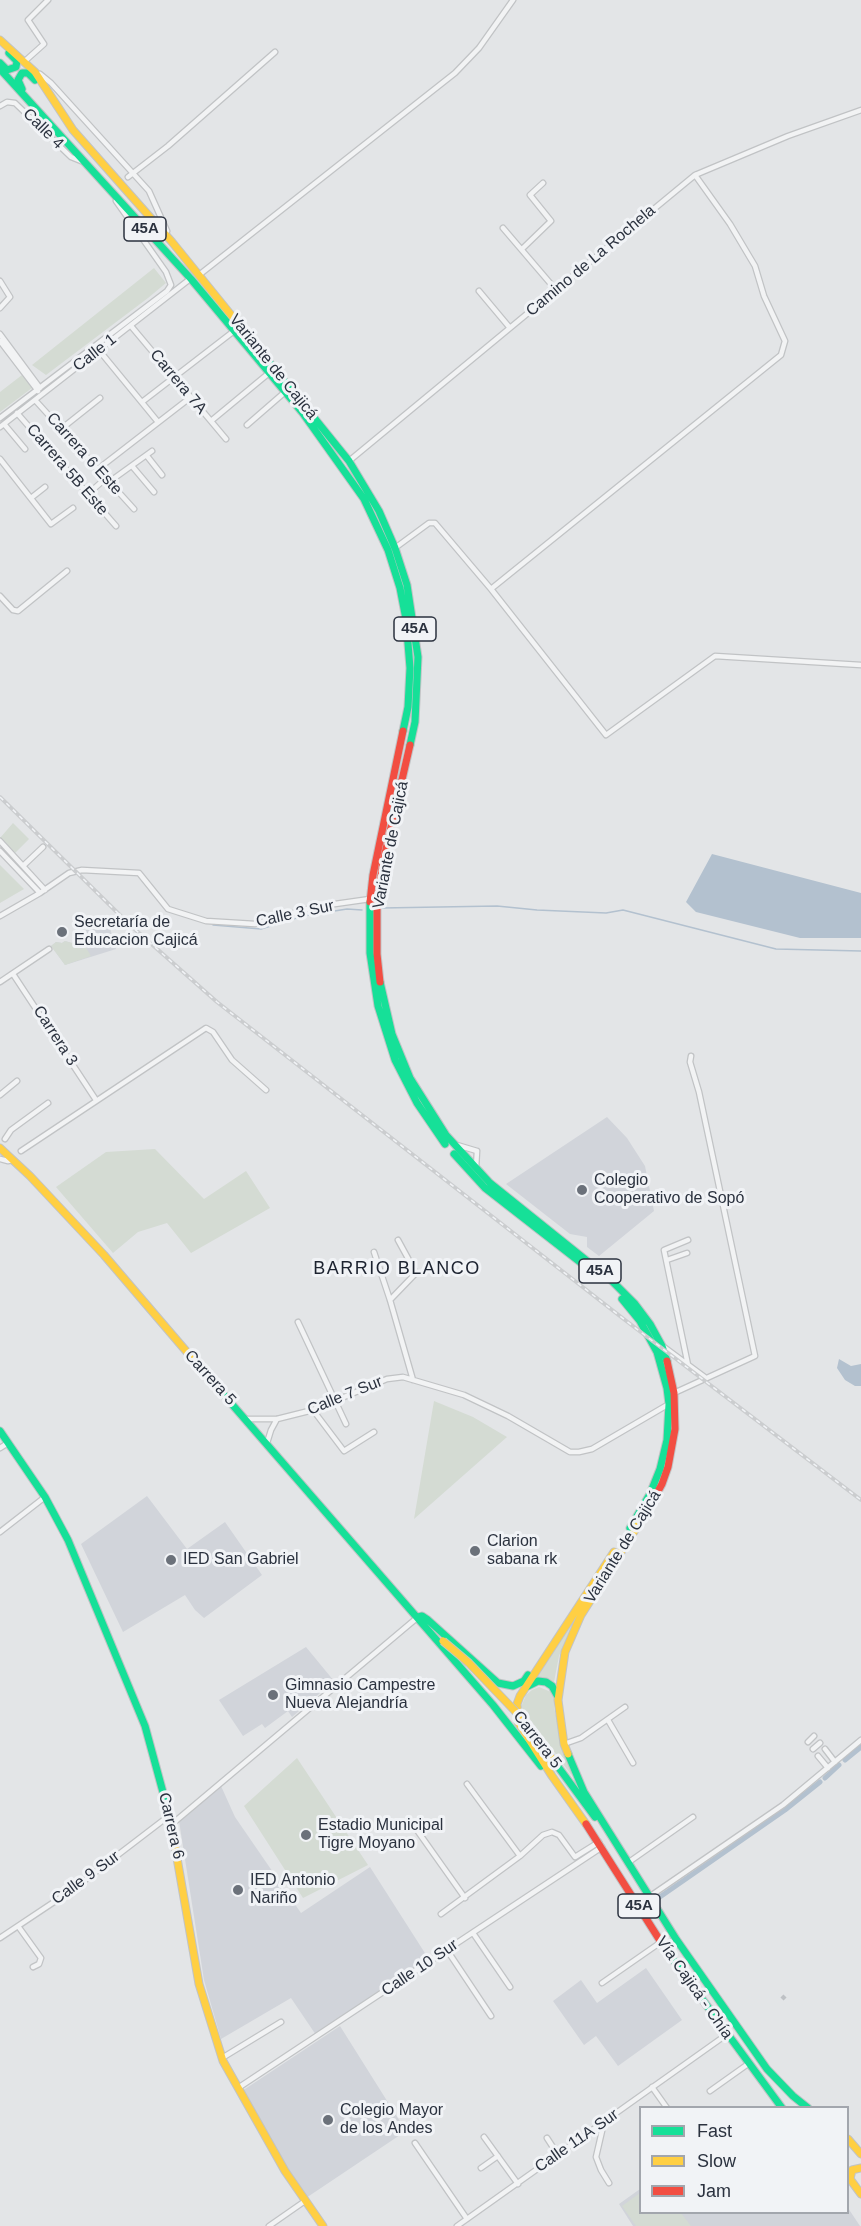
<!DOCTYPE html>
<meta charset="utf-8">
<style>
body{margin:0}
#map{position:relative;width:861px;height:2226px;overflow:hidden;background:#e3e5e7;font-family:Helvetica,sans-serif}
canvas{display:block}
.legend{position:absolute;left:639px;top:2106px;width:210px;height:108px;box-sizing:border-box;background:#f1f3f6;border:2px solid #a2a6ad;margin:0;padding:8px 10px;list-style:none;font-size:18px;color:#2b323f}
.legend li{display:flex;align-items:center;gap:12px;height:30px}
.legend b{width:30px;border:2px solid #a2a6ad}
</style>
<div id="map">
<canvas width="861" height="2226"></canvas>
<ul class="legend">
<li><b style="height:8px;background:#16e098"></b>Fast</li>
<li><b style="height:8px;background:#ffcf43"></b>Slow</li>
<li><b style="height:8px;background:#f24e42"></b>Jam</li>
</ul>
</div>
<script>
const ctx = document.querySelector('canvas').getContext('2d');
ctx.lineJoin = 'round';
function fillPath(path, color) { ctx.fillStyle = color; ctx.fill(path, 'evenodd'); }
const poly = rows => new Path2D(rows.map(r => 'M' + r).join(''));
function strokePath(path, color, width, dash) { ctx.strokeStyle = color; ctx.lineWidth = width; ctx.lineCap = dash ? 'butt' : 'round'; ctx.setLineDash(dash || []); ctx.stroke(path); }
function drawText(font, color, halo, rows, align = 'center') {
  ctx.font = font + ' Helvetica,sans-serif'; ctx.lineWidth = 6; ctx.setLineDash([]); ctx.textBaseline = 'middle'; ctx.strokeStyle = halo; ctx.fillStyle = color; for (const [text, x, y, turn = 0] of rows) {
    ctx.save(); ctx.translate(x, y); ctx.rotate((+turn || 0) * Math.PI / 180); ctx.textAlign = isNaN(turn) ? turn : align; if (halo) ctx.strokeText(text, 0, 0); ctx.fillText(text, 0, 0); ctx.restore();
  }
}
fillPath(poly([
 [96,921,99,925,103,922,110,928,116,949,65,965,51,946,56,942,62,943,65,941,72,943],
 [607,1117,627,1138,645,1166,654,1211,599,1256,587,1247,587,1237,570,1234,506,1184],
 [147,1496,187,1549,225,1522,262,1575,204,1618,195,1610,185,1595,123,1632,81,1544],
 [306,1647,334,1681,292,1717,288,1711,265,1728,262,1724,243,1736,219,1700],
 [221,1786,235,1817,301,1913,370,1867,430,1961,316,2035,291,1998,221,2039,204,1980,179,1821],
 [646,1968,682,2020,618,2066,596,2036,584,2045,553,2001,581,1980,597,2003],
 [340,2026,406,2131,306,2198,239,2093],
 [640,2189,640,2212,848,2212,848,2208,860,2226,633,2226,619,2204]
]), '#d1d4da');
fillPath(poly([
 [154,268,166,283,148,298,46,375,32,365],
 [22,375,32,388,0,412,0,392],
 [13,823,29,839,15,853,0,838],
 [0,865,24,889,0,903],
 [82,933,85,938,77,945,81,949,85,946,91,956,65,965,51,946,56,942,62,943,65,941,72,943],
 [155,1149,204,1199,246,1171,270,1208,191,1253,167,1223,138,1232,113,1253,56,1187,106,1152],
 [434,1401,473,1417,507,1437,414,1519],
 [574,1621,559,1656,554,1682,537,1678],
 [539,1687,551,1692,554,1697,554,1708,572,1776,521,1707,526,1695,532,1690],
 [297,1758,368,1865,303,1898,244,1806],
 [640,2193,640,2212,681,2213,691,2226,636,2226,622,2206]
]), '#d4dbd3');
fillPath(poly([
 [712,854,861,893,861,938,800,938,696,912,686,902],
 [839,1359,851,1366,861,1364,861,1386,855,1386,845,1380,837,1368]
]), '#b3c1cf');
strokePath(poly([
 [382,908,497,906,537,910,606,913,623,910,776,949,861,951],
 [213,925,261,929,303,916,347,909,362,910]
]), '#b3c1cf', 1.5);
strokePath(poly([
 [845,1760,861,1747],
 [825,1778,839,1765],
 [657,1899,785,1810,820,1782]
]), '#b3c1cf', 5);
strokePath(poly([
 [782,1999,785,1996]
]), '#bec1c5', 4.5, [4.5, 2]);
const street = poly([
 [25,61,44,44,28,20,48,0],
 [40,74,51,83,149,191,167,231],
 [0,106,7,102,15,103,71,157,81,161],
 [128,177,168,146,275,52],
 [503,228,556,290],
 [522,249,551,221,530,195,543,183],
 [199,275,455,73,479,48,513,0],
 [0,281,10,297,0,308],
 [479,291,510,328],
 [131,326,226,439],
 [0,334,40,388],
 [0,341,38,391],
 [98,349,158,422],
 [35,400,134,509],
 [142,402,234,331],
 [17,413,116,526],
 [0,418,167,291,171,285,166,272,116,201],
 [211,421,269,373],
 [4,424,25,449],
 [247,425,285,392],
 [0,427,190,279],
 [61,429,100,398],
 [147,456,162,475],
 [0,459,51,524,73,508],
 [349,461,695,175,788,136,861,110],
 [132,466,154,492],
 [98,469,191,397],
 [109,482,152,451],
 [88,494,106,478],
 [31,498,45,487],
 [395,548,429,523,435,523,491,589,606,735,715,656,861,665],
 [491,589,781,355,785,341,764,296,755,266,730,224,695,175],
 [0,596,13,610,18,611,67,571],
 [0,841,45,890],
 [0,851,40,893],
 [23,866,43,847],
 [0,916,40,893,69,873,82,870,139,873,168,909,206,921,255,924,314,907,370,899],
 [13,974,96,1100],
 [0,982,49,949],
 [0,1095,17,1081],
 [5,1139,11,1130,48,1103],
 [457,1145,477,1151],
 [21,1151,206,1028,213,1032,232,1060,266,1090],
 [0,1159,8,1161,13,1160],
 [476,1168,477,1151],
 [688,1240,664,1250,688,1365],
 [374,1252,390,1300,413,1380],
 [667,1260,687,1253],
 [390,1300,416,1273,398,1240],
 [298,1322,346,1424],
 [664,1347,706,1378],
 [674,1393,755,1356,699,1092,690,1062,691,1056],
 [313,1410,344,1451,374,1432],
 [247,1419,277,1419,313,1410,387,1379,403,1377,464,1395,508,1416,570,1452,579,1452,592,1449,669,1404],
 [267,1443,271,1430,277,1419],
 [0,1448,8,1443],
 [0,1532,45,1497],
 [608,1720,633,1763],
 [808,1742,814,1736],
 [564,1744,581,1738,625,1707],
 [813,1749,820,1743],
 [825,1749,835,1762],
 [818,1756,828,1768],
 [467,1784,520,1856],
 [172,1824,418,1617],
 [414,1826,465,1898],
 [629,1862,693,1817],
 [649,1897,783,1805,861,1740],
 [441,1914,520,1856,543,1835,552,1832,559,1835,575,1857,599,1842],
 [18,1926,41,1958,39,1964,33,1967],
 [473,1933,510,1987],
 [0,1938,72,1890,170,1815],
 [447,1950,491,2016],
 [602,1983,661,1942],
 [222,2058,281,2022],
 [652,2087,667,2108],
 [238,2088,602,1847],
 [710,2091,748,2064],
 [600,2126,602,2131,596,2157,601,2170,609,2183],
 [484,2137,518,2184],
 [547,2138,558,2155],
 [415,2143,467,2219],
 [481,2168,498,2156],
 [269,2226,305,2201],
 [457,2226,726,2035]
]);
const fast = poly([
 [0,63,7,70,16,67,17,61,9,53],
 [0,69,191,279,302,412,364,499,388,550,400,588,406,619,410,668,408,707,403,731],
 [22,89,18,80,22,73,28,73,35,80],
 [244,331,349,461,379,511,395,548,407,585,418,657,415,722,410,745],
 [370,902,370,953,378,1006,395,1060,417,1103,445,1144],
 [380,982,392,1034,410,1078,446,1135,490,1183,612,1281,635,1304,650,1324,662,1346,667,1361],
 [454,1154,485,1188,589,1269],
 [622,1299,640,1321,657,1352,667,1388,669,1404,667,1440,660,1469,650,1494,630,1528],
 [210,1379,493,1705,541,1766],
 [0,1431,45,1497,68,1540,145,1726,170,1818],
 [418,1617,422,1616,428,1620,498,1683,513,1686,524,1681,528,1675],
 [528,1686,538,1681,546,1682,552,1686,557,1695],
 [568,1754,584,1792,676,1939,767,2069,793,2096,808,2108],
 [556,1764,595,1817],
 [666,1950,782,2108]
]);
const slow = poly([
 [0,40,35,72,73,130,172,242,244,331],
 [0,1148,30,1176,104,1255,210,1379],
 [568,1754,564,1744,558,1700,565,1652,581,1615,647,1511],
 [170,1818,199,1984,223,2061,285,2171,323,2226],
 [586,1824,552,1776,518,1722,517,1704,520,1696,614,1552],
 [848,2139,861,2154],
 [861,2168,852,2170,850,2179,861,2194]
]);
const jam = poly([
 [370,902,373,875,403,731],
 [380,982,377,954,377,904,383,862,410,745],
 [647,1511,662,1484,668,1467,675,1429,674,1393,667,1361],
 [586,1824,666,1950]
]);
strokePath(street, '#c1c3c5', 7);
strokePath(fast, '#c1c3c5', 9);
strokePath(slow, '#c1c3c5', 9);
strokePath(jam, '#c1c3c5', 9);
strokePath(street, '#f2f3f4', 4.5);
strokePath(fast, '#16e098', 7);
strokePath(slow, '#ffcf43', 7);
strokePath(jam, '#f24e42', 7);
const rail = poly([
 [0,797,130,925,217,1002,625,1320,861,1500]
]);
strokePath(rail, '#cbcdcf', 4);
strokePath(rail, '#f1f3f6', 1.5, [4.5]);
const slowBridge = poly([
 [443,1641,469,1663,515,1711,556,1764]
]);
strokePath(slowBridge, '#c1c3c5', 9, []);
strokePath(slowBridge, '#ffcf43', 7);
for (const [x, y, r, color] of [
 [62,932,6,"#6b717a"],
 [582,1190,6,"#6b717a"],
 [475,1551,6,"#6b717a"],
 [171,1560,6,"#6b717a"],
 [273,1695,6,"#6b717a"],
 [306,1835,6,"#6b717a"],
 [238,1890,6,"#6b717a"],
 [328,2120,6,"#6b717a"]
]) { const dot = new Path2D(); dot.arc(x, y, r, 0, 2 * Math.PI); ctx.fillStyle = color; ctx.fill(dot); strokePath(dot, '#f1f3f6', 2); }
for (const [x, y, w] of [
 [145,229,42],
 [415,629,42],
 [600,1271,42],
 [639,1906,42]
]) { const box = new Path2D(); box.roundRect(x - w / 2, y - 12, w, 24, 4.5); ctx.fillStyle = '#f1f3f6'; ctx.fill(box); strokePath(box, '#2b323f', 1.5); }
drawText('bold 15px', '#2b323f', null, [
 ["45A",145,229],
 ["45A",415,629],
 ["45A",600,1271],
 ["45A",639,1906]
]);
drawText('16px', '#2b323f', '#f1f3f6', [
 ["Calle 4",43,129,45],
 ["Camino de La Rochela",591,261,-40],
 ["Calle 1",95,353,-38],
 ["Variante de Cajicá",273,367,51],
 ["Carrera 7A",178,382,50],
 ["Carrera 6 Este",84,454,48],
 ["Carrera 5B Este",67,470,49],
 ["Variante de Cajicá",391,845,-79],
 ["Calle 3 Sur",295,914,-12],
 ["Carrera 3",55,1036,57],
 ["Carrera 5",210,1378,48],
 ["Calle 7 Sur",345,1396,-22],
 ["Variante de Cajicá",623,1547,-58],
 ["Carrera 5",537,1740,52],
 ["Carrera 6",171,1826,77],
 ["Calle 9 Sur",86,1878,-36],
 ["Calle 10 Sur",420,1968,-34],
 ["Vía Cajicá - Chía",694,1988,55],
 ["Calle 11A Sur",577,2141,-35]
]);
drawText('16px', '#2b323f', '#f1f3f6', [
 ["Secretaría de",74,923],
 ["Educacion Cajicá",74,941],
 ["Colegio",594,1181],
 ["Cooperativo de Sopó",594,1199],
 ["Clarion",487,1542],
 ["sabana rk",487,1560],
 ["IED San Gabriel",183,1560],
 ["Gimnasio Campestre",285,1686],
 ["Nueva Alejandría",285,1704],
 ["Estadio Municipal",318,1826],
 ["Tigre Moyano",318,1844],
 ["IED Antonio",250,1881],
 ["Nariño",250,1899],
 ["Colegio Mayor",340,2111],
 ["de los Andes",340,2129]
], 'left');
ctx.letterSpacing = '1.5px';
drawText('18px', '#1d2330', '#f1f3f6', [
 ["BARRIO BLANCO",397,1269]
]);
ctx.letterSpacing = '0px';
</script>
